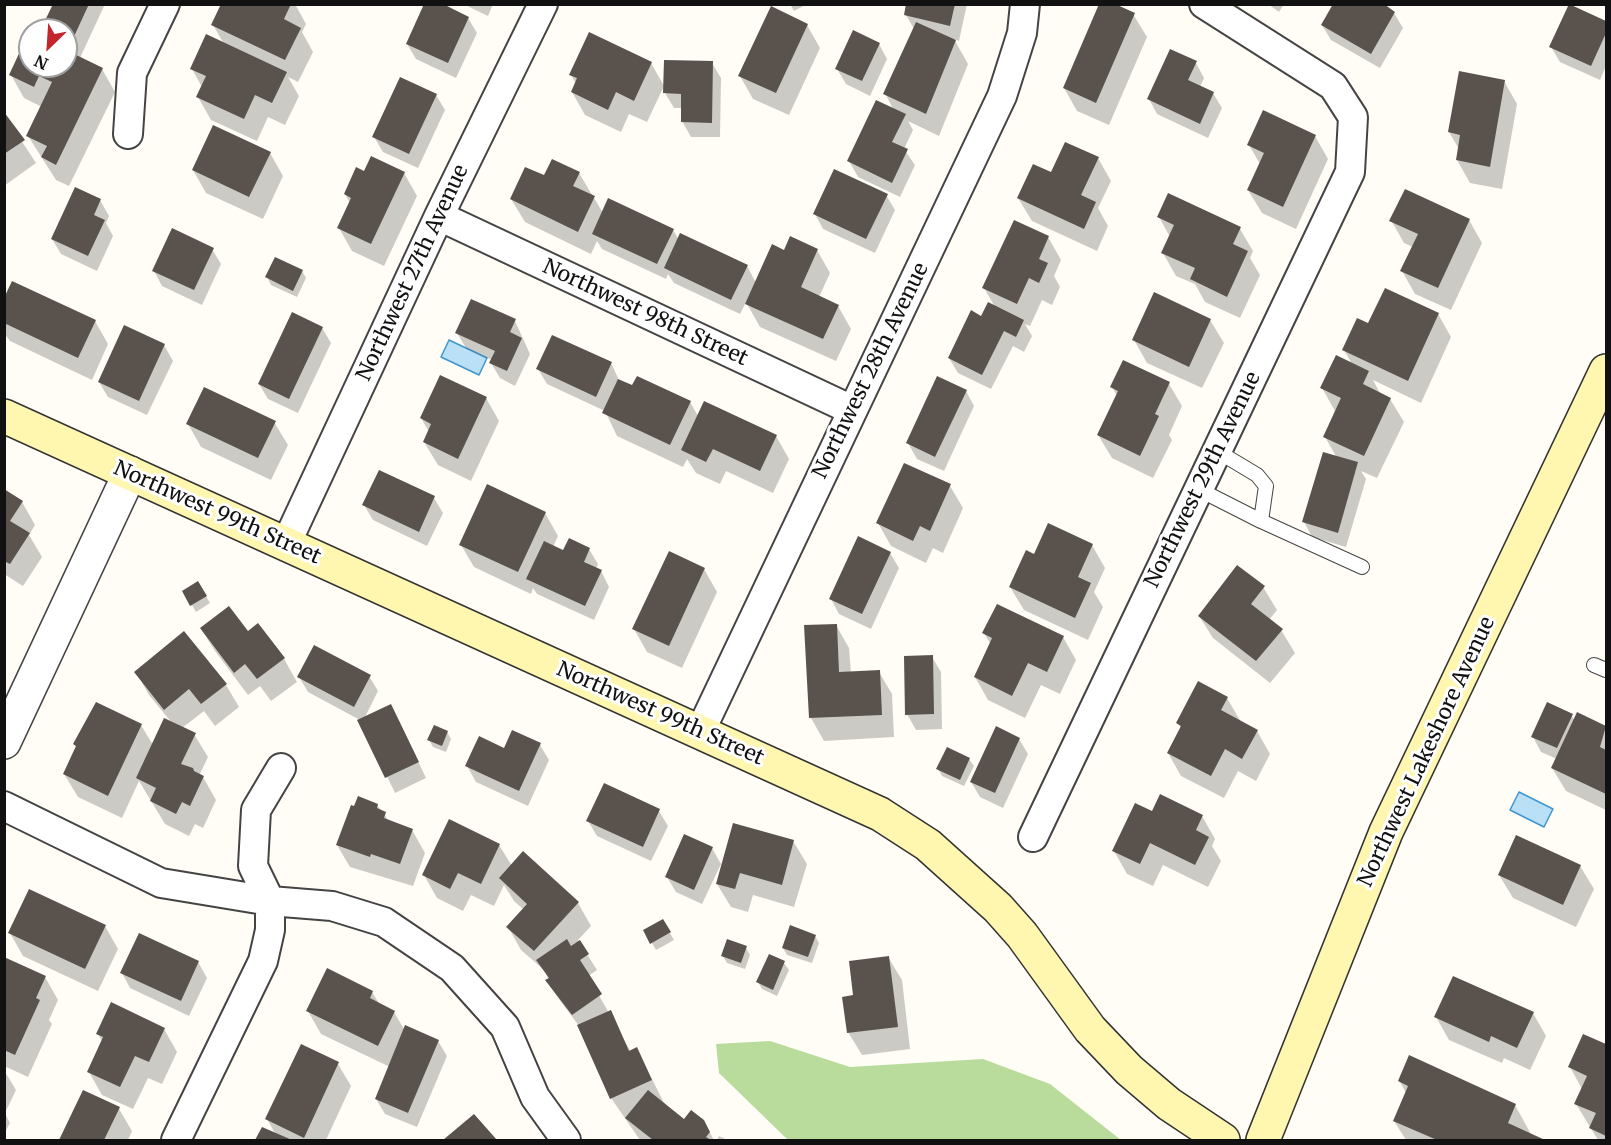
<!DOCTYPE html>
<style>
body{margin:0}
#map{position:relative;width:1611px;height:1145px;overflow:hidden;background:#fffdf5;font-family:Merriweather,serif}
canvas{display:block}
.frame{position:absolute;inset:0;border:6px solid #111;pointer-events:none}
.north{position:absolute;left:18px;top:18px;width:60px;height:60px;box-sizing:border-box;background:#fff;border:2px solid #a0a0a0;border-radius:50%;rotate:205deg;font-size:16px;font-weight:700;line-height:24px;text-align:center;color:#111}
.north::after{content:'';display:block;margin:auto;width:21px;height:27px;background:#c4262e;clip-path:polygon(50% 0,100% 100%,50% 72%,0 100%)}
</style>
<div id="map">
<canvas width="1611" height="1145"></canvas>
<div class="frame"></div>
<div class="north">N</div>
</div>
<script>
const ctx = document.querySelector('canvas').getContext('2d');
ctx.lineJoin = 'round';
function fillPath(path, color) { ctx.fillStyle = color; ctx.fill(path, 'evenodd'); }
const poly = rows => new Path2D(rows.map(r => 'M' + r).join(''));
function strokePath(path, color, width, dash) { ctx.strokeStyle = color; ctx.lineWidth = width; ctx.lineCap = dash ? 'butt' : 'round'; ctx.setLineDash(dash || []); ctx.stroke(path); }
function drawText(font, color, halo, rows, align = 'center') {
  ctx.font = font + ' Merriweather,serif'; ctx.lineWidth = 6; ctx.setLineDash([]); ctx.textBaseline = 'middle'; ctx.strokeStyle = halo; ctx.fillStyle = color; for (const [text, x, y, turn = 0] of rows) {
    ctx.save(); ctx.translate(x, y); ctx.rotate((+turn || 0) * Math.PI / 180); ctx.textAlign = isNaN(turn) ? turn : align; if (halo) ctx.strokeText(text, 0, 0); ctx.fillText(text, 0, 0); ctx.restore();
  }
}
fillPath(poly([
 [770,1041,850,1067,983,1059,1050,1084,1121,1140,788,1140,719,1073,716,1044]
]), '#b9dc9c');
const water = poly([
 [449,340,487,358,479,375,441,357,449,340],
 [1519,792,1553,809,1544,827,1510,810,1519,792]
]);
fillPath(water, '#b9e0f7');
strokePath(water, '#3f96cf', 1.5);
fillPath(poly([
 [54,4,105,4,80,58,102,69,115,92,69,186,56,180,28,136,42,107,24,98,11,75,30,66,66,66,66,30,43,29],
 [223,4,295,4,306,24,302,32,313,52,298,82,288,77,299,96,285,125,268,117,257,141,211,120,198,97,202,87,192,69,224,44,213,25],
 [463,4,493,4,488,16],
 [790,4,807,4,794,11],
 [908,4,967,4,959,41,954,39,968,64,939,136,908,121,913,130,904,149,915,165,900,197,858,177,849,161,894,111,885,93,914,29,906,15],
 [1268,4,1284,4,1279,12],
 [1570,6,1606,23,1606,66,1600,80,1560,62,1551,47],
 [1394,13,1403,28,1380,68,1331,40,1322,25],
 [1133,14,1147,37,1109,125,1077,111,1064,88],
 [468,18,477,33,456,78,416,59,407,44],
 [807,25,820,48,789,115,753,99,740,76],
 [879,44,887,59,870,96,846,84,837,69],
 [651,63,664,86,647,122,629,114,621,132,585,115,572,92,576,84,571,75],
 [712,63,721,78,720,137,691,137,682,121,683,108,674,108,665,93],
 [1196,63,1204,78,1200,87,1213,93,1222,108,1208,138,1157,114,1149,99],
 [1504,81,1517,104,1502,189,1470,183,1457,160,1459,149,1449,132],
 [436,95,445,110,418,168,383,152,374,137],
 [4,114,36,163,4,186],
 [1315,136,1328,159,1296,229,1262,213,1248,190,1260,164,1249,145],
 [270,153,283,176,263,219,206,193,193,170],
 [1098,158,1111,181,1098,208,1108,226,1097,251,1032,221,1018,198,1052,174],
 [365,173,404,173,417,196,384,266,352,251,339,228,350,203,345,194],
 [579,173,603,213,673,230,679,240,747,266,756,283,785,252,817,250,830,273,819,297,838,306,851,329,836,361,760,327,746,302,740,314,674,283,668,274,666,279,602,249,597,241,591,254,525,222,511,199,545,177],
 [886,195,895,210,875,253,823,229,815,214],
 [100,200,109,216,106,223,113,236,97,271,61,254,52,239],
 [1159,217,1240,229,1253,251,1250,258,1260,275,1240,318,1205,302,1195,284,1176,276,1163,253,1170,237],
 [1391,220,1469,220,1482,243,1451,310,1415,294,1402,271,1413,247,1404,243],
 [1048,237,1061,260,1054,276,1060,287,1052,305,1042,300,1030,326,1025,324,1032,336,1024,352,1013,346,991,389,958,373,949,358,982,318,995,307,984,288],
 [212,249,221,264,202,305,162,286,154,271],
 [302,271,306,278,297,297,271,285,267,277],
 [4,301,95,321,108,344,92,380,10,341,4,333],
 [1438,314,1451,337,1421,403,1373,380,1381,395,1390,399,1404,422,1377,478,1361,471,1366,479,1346,547,1312,537,1304,522,1337,458,1325,437,1335,411,1322,388,1352,364,1344,350,1369,325],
 [1210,320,1224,343,1202,388,1147,363,1134,340],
 [515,321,530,354,515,386,500,378,491,363,492,360,466,348,457,333],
 [322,328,331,343,298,413,268,399,259,384],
 [164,345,173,361,147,415,108,397,99,382],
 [611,363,619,380,633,387,690,402,698,416,776,436,789,459,773,493,726,471,720,484,696,473,687,459,683,467,617,436,605,411,547,384,538,369],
 [1169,384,1182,406,1169,435,1172,440,1153,478,1112,458,1098,435,1117,396,1112,387],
 [966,391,974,406,944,471,917,459,908,443],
 [486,398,499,421,471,481,438,465,424,442,429,432,421,418],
 [274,422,288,445,271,480,201,447,188,424],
 [950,486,963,508,943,553,933,548,926,563,891,546,878,523],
 [4,491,22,502,35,525,29,535,42,557,23,586,4,574],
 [434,498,443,513,427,546,373,520,364,505],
 [545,513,558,536,553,547,564,552,589,549,598,564,596,569,601,571,609,587,594,620,537,594,533,588,531,594,474,567,461,545],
 [1092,545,1105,568,1094,592,1103,607,1088,640,1024,610,1010,587,1035,556],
 [890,553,899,568,871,629,839,614,831,599],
 [704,569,717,592,682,668,647,652,634,629],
 [198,583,210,603,196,612,184,591],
 [1263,587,1277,610,1269,620,1281,630,1295,653,1270,683,1213,638,1199,616],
 [836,625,849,648,851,673,879,672,892,694,894,737,824,741,811,718,806,627],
 [201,629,248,633,284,659,297,682,271,701,260,686,248,695,215,651],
 [984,633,1063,637,1076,660,1060,694,1041,685,1025,718,988,700,975,677,991,645],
 [932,657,941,672,942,729,916,730,907,714],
 [136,672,226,685,239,707,215,726,204,711,182,728,194,734,208,757,199,776,203,777,216,800,203,828,195,824,189,836,165,824,139,781,122,818,78,797,64,774,77,748,74,744,97,704,141,725,153,745,172,723,149,695],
 [369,676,378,691,364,719,399,721,426,778,395,793,360,720,308,692,299,677],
 [1199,683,1227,698,1241,722,1257,731,1270,754,1256,781,1238,771,1224,798,1181,776,1168,753,1181,729,1178,723],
 [1578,714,1606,728,1606,810,1566,791,1552,768,1557,759,1541,752,1533,737,1571,715,1575,721],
 [447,732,451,739,446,752,433,747,429,740],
 [1019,739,1028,754,1003,808,980,797,971,782],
 [540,745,549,760,528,806,476,782,467,766],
 [969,759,974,766,964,786,942,776,938,769],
 [377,805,389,821,412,830,425,853,413,886,350,867,337,845],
 [659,811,668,826,651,861,597,836,588,821],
 [1153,813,1202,816,1215,839,1212,846,1221,861,1208,887,1163,865,1153,886,1127,874,1114,851],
 [1517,837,1580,866,1594,889,1576,927,1513,898,1499,875],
 [793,841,807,864,794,907,753,895,748,912,731,907,717,884],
 [499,845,512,866,578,903,591,926,578,940,597,970,588,976,631,1052,637,1049,664,1103,684,1121,703,1121,714,1140,640,1140,611,1098,579,1026,556,995,544,970,521,950,508,927,524,910,514,901,504,885,494,906,471,895,463,911,437,898,424,875],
 [712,848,721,864,702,904,676,892,667,877],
 [663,921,674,940,656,950,645,931],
 [105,926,118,949,98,991,23,956,10,933],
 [815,936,819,943,812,963,787,955,783,948],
 [746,948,750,955,745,969,727,963,723,956],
 [770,956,784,963,789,970,777,996,762,989,758,982],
 [888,957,902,980,910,1049,862,1055,848,1032,855,997],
 [4,959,45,977,58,1000,49,1020,52,1024,28,1077,4,1066],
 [198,962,207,978,189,1016,130,988,122,973],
 [372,992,380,1005,394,1012,405,1031,438,1041,447,1056,417,1127,385,1114,376,1099,390,1067,321,1034,308,1011],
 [1533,1013,1546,1036,1530,1070,1504,1058,1502,1063,1449,1040,1436,1017],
 [164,1029,177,1052,162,1084,148,1078,133,1109,102,1095,89,1072,103,1043,98,1034],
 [1584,1036,1606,1046,1606,1140,1598,1140,1576,1104,1582,1089,1570,1067],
 [338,1064,351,1086,326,1140,257,1140,262,1129,276,1135,267,1119],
 [4,1070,16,1090,5,1113,10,1123,4,1134],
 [1399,1080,1515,1105,1532,1136,1542,1140,1406,1140,1394,1121,1406,1093],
 [84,1092,119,1109,132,1131,128,1140,61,1140],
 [474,1116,495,1140,445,1140],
 [719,1136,727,1140,717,1140]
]), '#0003');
fillPath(poly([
 [53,4,89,4,71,43,66,40,66,30,41,29],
 [221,4,291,4,284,19,301,28,285,60,211,25],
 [424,4,443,4,469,17,448,63,406,44],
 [906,4,955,4,950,26,904,15],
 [1099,4,1115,4,1135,13,1096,103,1063,88],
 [1333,4,1384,4,1395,12,1371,54,1321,25],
 [1569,4,1606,21,1606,33,1591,66,1549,47],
 [771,6,808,24,776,93,738,76],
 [916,22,956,40,926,114,883,94],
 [30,30,30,66,66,66,66,50,103,68,56,165,41,157,47,146,26,136,52,82,39,76,34,87,9,75],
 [853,30,880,43,862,81,835,69],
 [589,32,652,62,634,101,616,92,608,110,571,92,577,78,569,75],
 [206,34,287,72,272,103,255,95,244,119,196,97,206,76,190,69],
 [1170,49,1197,61,1188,80,1214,92,1200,124,1147,99],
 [664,60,713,61,712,123,681,122,681,94,663,93],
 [1459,71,1505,80,1490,167,1456,160,1460,135,1448,132],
 [400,77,437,94,409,154,372,137],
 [876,100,906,114,892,142,908,149,892,183,847,161],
 [1263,110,1316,135,1283,207,1247,190,1264,153,1247,145],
 [4,112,25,140,4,154],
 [213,125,271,152,249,197,192,170],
 [1065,142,1099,157,1081,195,1096,202,1084,229,1017,198,1033,164,1051,172],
 [371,156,405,172,371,244,337,228,351,198,344,194,356,167,364,171],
 [552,159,580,172,573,186,595,196,578,232,510,199,525,167,544,175],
 [834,169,888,194,866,239,813,214],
 [75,187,101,199,94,215,105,220,88,256,51,239],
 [1405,189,1470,219,1438,288,1400,271,1418,234,1389,221],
 [1168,193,1241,227,1233,244,1248,251,1227,297,1190,279,1195,268,1161,253,1174,225,1157,217],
 [608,198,674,229,657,264,592,234],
 [1014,220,1049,236,1039,259,1048,263,1039,283,1029,278,1017,304,982,288],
 [172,228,214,248,194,290,152,271],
 [680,233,748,265,731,300,664,268],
 [790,236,818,249,801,287,839,305,823,339,745,304,772,244,784,250],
 [275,257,303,270,293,291,265,277],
 [12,281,96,320,78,358,4,323,4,298],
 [1385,288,1439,313,1408,381,1342,350,1357,318,1368,323],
 [1154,292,1211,319,1189,367,1132,340],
 [471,299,516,319,510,332,522,338,507,371,489,363,495,351,455,333],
 [988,302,1024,320,1016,337,1004,331,982,375,948,358,971,310,981,316],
 [292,312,323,327,289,399,258,384],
 [124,325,165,344,139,401,98,382],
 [552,335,612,362,596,397,536,369],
 [1336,355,1369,371,1363,384,1391,398,1364,456,1323,437,1341,398,1320,388],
 [1123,360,1170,382,1155,414,1159,416,1140,456,1097,435,1118,391,1110,387],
 [440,375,487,397,458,459,423,442,431,424,420,418],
 [637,376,691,401,670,445,602,413,618,379,632,385],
 [937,376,967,390,935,457,906,443],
 [204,387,276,421,258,458,186,424],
 [704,401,777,435,760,471,713,449,706,462,681,450],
 [1323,452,1358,462,1338,533,1302,522],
 [904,463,951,484,930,531,920,526,913,541,876,523],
 [379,470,435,496,419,532,362,505],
 [487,484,546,512,518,572,459,545],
 [4,489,23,501,10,521,30,533,10,564,4,561],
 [1048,523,1093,544,1078,577,1091,583,1075,618,1009,587,1026,550,1034,554],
 [858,536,891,552,862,614,829,599],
 [569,538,590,548,584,562,602,570,585,606,526,579,544,541,563,550],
 [669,551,705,568,669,646,632,629],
 [1237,565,1265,586,1251,604,1283,629,1256,661,1198,616],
 [198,581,207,596,190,606,182,591],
 [997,604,1064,636,1047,672,1028,663,1012,696,974,677,992,638,982,633],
 [229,606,248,631,258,623,285,658,257,679,245,664,234,673,200,628],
 [837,624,839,672,880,670,882,715,809,718,804,625],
 [184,631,227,684,201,704,189,689,164,710,134,672],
 [314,645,371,675,354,707,297,677],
 [933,655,934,714,905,715,904,656],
 [1198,681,1228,697,1221,710,1258,730,1242,759,1225,749,1211,776,1167,753,1181,726,1176,723],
 [96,702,142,724,108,796,63,774,76,746,73,744],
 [1547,702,1573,714,1557,748,1531,737],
 [391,704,419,762,385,778,357,720],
 [1577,712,1606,726,1600,747,1606,750,1606,794,1551,768],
 [164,718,196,733,181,764,193,768,194,771,204,776,190,806,182,802,176,814,150,801,156,788,136,778],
 [434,725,448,731,442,746,427,740],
 [996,726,1020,738,995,793,970,782],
 [512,730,541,743,519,791,465,766,479,736,504,748],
 [947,747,970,758,960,780,936,769],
 [604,783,660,809,643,847,586,821],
 [1160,794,1203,815,1196,830,1209,837,1195,865,1150,843,1140,864,1112,851,1135,803,1152,811],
 [358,796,378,804,377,808,386,812,384,818,413,829,400,864,371,854,370,857,336,845,351,805,354,806],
 [449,819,500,844,481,884,458,873,450,889,422,875],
 [733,823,794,840,782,885,740,873,735,889,716,884],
 [684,834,713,847,694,890,665,877],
 [1516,835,1581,865,1563,905,1498,875],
 [523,851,579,902,534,951,506,927,527,904,499,878],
 [29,889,106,925,85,969,8,933],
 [663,919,671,932,650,944,643,930],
 [790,925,816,935,808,957,782,948],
 [139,933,199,961,181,1001,120,973],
 [567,939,571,946,580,940,589,954,580,960,602,994,572,1015,545,980,549,978,536,960],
 [727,939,747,946,741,963,721,956],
 [769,954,785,961,773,990,756,982],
 [889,956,898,1027,847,1033,842,997,853,995,849,961],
 [4,957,46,976,36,998,40,1000,15,1055,4,1050],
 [327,968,373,991,370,998,395,1011,378,1046,306,1011],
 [1453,976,1534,1012,1517,1048,1491,1036,1489,1042,1434,1017],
 [111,1002,165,1028,149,1062,135,1056,120,1087,87,1072,103,1037,96,1034],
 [611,1010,629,1051,637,1047,652,1080,610,1099,577,1025],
 [405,1025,439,1040,408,1113,375,1099],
 [1583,1034,1606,1044,1606,1136,1589,1128,1596,1113,1574,1104,1587,1076,1568,1067],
 [301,1044,339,1062,304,1138,265,1119],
 [1409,1055,1516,1104,1508,1123,1545,1140,1437,1140,1393,1121,1408,1086,1398,1081],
 [83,1090,120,1107,104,1140,59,1140],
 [648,1090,684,1119,691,1110,704,1120,710,1132,706,1137,711,1140,653,1140,625,1118],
 [474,1114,497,1140,443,1140],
 [262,1127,292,1140,255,1140]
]), '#5a524d');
const service = poly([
 [1217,451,1257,475,1266,486,1261,521,1362,567],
 [1198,489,1261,521],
 [1594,665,1606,670]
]);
const minor = poly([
 [128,134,132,73,165,4],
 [439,216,852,410],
 [286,544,439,216,543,4],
 [700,732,1002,96,1022,33,1025,4],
 [4,806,161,883,270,901,332,906,384,922,452,968,505,1027,535,1097,566,1140],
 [1033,837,1350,172,1353,117,1333,86,1204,4],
 [176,1140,263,961,270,930,270,901,253,866,256,810,281,768]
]);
const tertiary = poly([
 [4,742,130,473]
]);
const secondary = poly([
 [4,416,880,814,928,845,998,908,1022,935,1090,1029,1129,1070,1169,1104,1223,1140],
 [1263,1140,1386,832,1606,371]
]);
strokePath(service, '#444', 16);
strokePath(minor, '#444', 32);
strokePath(tertiary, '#444', 36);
strokePath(secondary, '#333', 36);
strokePath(service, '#fff', 14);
strokePath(minor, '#fff', 28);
strokePath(tertiary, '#fff', 33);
strokePath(secondary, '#fff6b0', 33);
drawText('21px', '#111', '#fff', [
 ["Northwest 27th Avenue",413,273,-65],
 ["Northwest 98th Street",645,313,25],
 ["Northwest 28th Avenue",871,371,-64],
 ["Northwest 29th Avenue",1203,480,-64],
 ["Northwest 99th Street",217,513,24],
 ["Northwest 99th Street",660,714,24],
 ["Northwest Lakeshore Avenue",1427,752,-65]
]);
</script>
